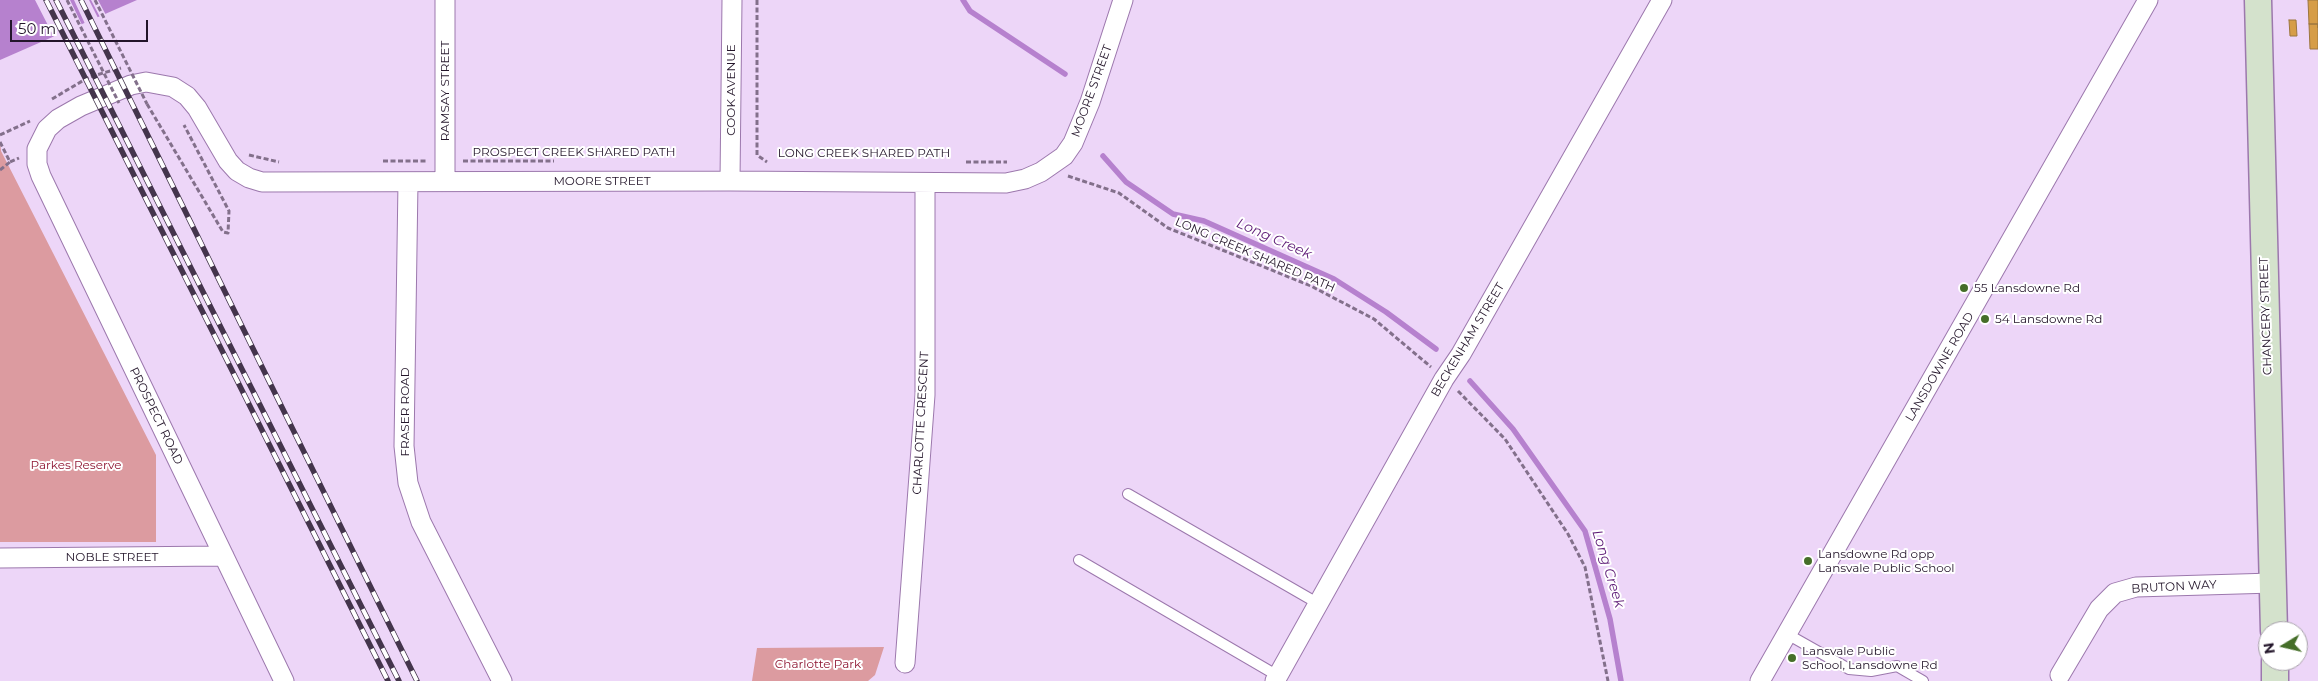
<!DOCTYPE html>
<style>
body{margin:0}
#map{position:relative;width:2318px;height:681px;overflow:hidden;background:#edd6f8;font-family:Montserrat,sans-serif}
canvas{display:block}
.north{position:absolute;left:2258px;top:621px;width:50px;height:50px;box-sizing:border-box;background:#fff;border:1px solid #a7a1aa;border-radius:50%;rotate:261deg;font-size:14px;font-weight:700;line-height:20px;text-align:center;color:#23152a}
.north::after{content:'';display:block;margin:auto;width:18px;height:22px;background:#456e29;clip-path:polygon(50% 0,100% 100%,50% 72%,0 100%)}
.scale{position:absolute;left:10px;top:20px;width:138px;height:22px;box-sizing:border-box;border:2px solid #23152a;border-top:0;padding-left:6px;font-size:15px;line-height:18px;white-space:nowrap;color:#23152a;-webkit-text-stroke:4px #fff;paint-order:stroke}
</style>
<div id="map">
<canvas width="2318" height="681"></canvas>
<div class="north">N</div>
<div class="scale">50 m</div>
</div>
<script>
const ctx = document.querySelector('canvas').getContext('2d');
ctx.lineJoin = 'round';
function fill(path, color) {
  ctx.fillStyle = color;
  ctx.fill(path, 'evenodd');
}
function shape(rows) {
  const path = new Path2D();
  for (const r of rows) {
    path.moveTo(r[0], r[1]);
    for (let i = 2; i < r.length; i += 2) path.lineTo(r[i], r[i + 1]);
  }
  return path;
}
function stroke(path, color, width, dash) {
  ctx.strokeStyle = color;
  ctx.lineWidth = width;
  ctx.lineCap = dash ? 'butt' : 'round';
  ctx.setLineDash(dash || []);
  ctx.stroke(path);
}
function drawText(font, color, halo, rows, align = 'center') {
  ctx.font = font + ' Montserrat,sans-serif';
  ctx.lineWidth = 4;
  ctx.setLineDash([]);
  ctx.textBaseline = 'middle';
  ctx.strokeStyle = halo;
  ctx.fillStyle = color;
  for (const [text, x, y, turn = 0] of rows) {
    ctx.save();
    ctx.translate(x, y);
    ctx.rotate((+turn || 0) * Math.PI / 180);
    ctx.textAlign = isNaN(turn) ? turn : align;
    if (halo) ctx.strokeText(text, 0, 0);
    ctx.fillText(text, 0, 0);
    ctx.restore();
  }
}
fill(shape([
 [0,141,1,151,156,455,156,542,0,542],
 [884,647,875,675,868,681,752,681,757,648]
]), '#dc9ba0');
fill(shape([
 [0,0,137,0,0,60]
]), '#b681ce');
fill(shape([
 [35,0,70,0,83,27,55,39],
 [74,0,89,0,99,20,86,26],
 [91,0,98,0,107,17,101,19]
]), '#edd6f8');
stroke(shape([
 [963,0,970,11,1065,74],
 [1103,156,1126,182,1173,214,1204,221,1334,279,1386,312,1436,349],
 [1470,381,1513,429,1585,531,1610,619,1621,681]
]), '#b681ce', 5.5);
const building = shape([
 [2308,0,2318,0,2318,28,2318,24,2309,24,2308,0],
 [2289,20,2296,20,2297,36,2290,36,2289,20],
 [2309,24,2318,24,2318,49,2310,49,2309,24]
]);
fill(building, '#d69d47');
stroke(building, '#9c763f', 1);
const service = shape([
 [1128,494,1319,604],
 [1079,560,1278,676],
 [1787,634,1849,669,1871,671,1897,666,1923,681]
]);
const minor = shape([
 [445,0,445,181],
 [730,181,732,0],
 [408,182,404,446,408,483,421,522,502,681],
 [0,558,224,556],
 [905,663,925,395,925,183],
 [2060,675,2099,609,2115,593,2136,587,2273,583],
 [284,681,41,176,37,164,37,149,47,129,58,119,81,106,131,85,146,82,173,87,187,96,197,108,228,161,237,171,249,178,262,182,730,181,1006,183,1025,179,1041,172,1064,156,1073,143,1090,102,1123,0],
 [1275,681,1444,379,1461,354,1662,0],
 [1760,681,2148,0]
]);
const secondary = shape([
 [2258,0,2274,631],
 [2275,661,2275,681]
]);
stroke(service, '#9c78ad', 12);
stroke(minor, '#9c78ad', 21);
stroke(secondary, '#9c78ad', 29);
stroke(shape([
 [757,0,757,155,767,162],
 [52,99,89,77,121,68],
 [147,104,223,232,228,233,229,211,184,125],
 [0,135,30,121],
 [0,142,10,162,19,158],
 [249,155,279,162],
 [383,161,427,161],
 [463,161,554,161],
 [966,162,1007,162],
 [0,170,10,162],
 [1068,176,1119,193,1168,228,1311,286,1374,319,1431,367],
 [1458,391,1505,439,1568,534,1585,567,1608,681]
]), '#83708b', 3, [5, 2.5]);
stroke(service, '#fff', 10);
stroke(minor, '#fff', 19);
stroke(secondary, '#d4e2cc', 26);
const rail = shape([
 [46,0,388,681],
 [56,0,399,681],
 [81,0,417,681]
]);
stroke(rail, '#44354c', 5.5);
stroke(rail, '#fff', 4, [11]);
stroke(shape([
 [67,0,119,103],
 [95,0,147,104]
]), '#83708b', 3, [5, 2.5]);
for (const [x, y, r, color] of [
 [1964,288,5,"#456e29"],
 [1985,319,5,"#456e29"],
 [1808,561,5,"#456e29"],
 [1792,658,5,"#456e29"]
]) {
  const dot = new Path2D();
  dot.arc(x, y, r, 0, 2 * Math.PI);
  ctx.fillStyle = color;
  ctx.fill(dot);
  stroke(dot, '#fff', 2);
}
drawText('12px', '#23152a', '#fff', [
 ["COOK AVENUE",731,90,-90],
 ["RAMSAY STREET",445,91,-90],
 ["MOORE STREET",1092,91,-70],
 ["PROSPECT CREEK SHARED PATH",574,152],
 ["LONG CREEK SHARED PATH",864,153],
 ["MOORE STREET",602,181],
 ["LONG CREEK SHARED PATH",1255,255,23],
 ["CHANCERY STREET",2266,316,-92],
 ["BECKENHAM STREET",1468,340,-59],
 ["LANSDOWNE ROAD",1940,367,-60],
 ["FRASER ROAD",405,412,-90],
 ["PROSPECT ROAD",156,416,64],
 ["CHARLOTTE CRESCENT",921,423,-87],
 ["NOBLE STREET",112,557],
 ["BRUTON WAY",2174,587,-3]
]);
drawText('12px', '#23152a', '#fff', [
 ["55 Lansdowne Rd",1974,288],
 ["54 Lansdowne Rd",1995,319],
 ["Lansdowne Rd opp",1818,554],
 ["Lansvale Public School",1818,568],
 ["Lansvale Public",1802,651],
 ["School, Lansdowne Rd",1802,665]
], 'left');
drawText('12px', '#8e1632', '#fff', [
 ["Parkes Reserve",76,465],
 ["Charlotte Park",818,664]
]);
drawText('italic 14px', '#5d1a76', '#fff', [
 ["Long Creek",1274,239,24],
 ["Long Creek",1608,569,73]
]);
</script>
